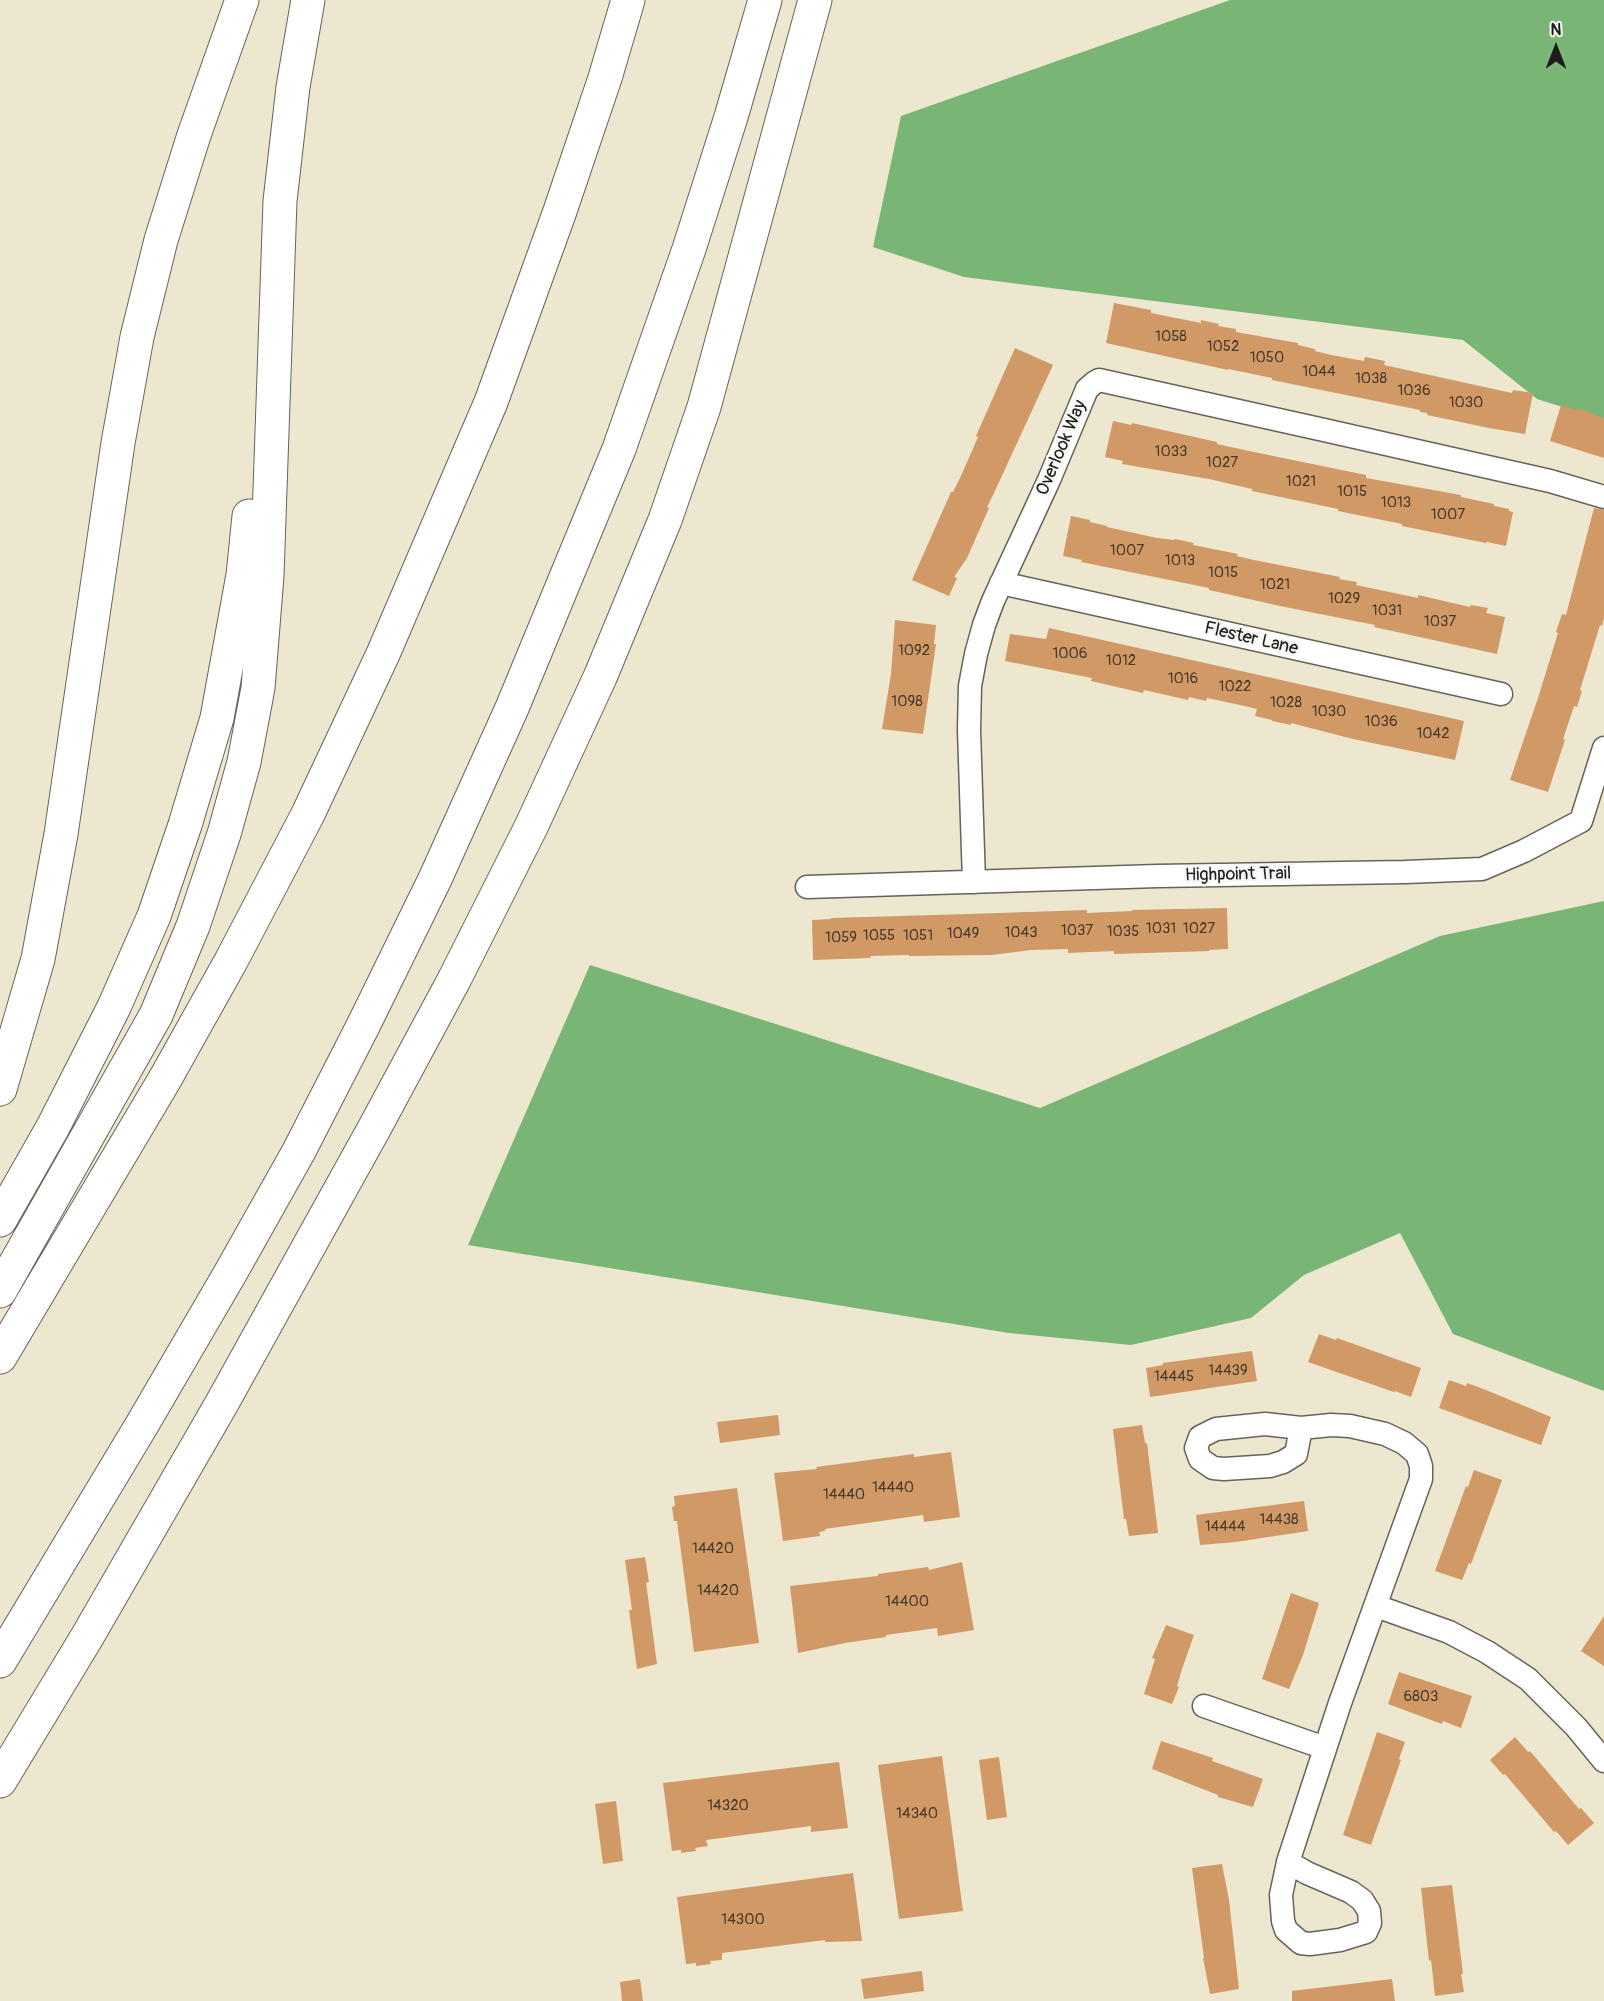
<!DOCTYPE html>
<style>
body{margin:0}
#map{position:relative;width:1604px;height:2001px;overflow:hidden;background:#eee7d0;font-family:Pangolin,sans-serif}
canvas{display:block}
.north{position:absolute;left:1526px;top:18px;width:60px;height:60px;-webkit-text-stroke:4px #f6f6f2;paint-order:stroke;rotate:0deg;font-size:16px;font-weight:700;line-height:24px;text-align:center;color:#1c1c1c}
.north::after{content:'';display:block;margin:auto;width:21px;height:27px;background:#1c1c1c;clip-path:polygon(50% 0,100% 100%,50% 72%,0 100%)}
</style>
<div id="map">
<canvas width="1604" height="2001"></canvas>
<div class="north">N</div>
</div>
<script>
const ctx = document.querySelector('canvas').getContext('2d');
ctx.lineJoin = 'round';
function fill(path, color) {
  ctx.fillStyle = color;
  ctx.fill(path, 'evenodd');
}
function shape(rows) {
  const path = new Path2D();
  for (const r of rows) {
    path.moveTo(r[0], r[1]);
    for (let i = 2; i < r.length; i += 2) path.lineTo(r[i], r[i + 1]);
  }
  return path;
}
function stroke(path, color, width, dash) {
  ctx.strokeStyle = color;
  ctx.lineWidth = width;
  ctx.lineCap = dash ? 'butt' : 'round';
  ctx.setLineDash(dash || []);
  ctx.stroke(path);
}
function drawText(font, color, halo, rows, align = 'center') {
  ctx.font = font + ' Pangolin,sans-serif';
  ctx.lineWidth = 5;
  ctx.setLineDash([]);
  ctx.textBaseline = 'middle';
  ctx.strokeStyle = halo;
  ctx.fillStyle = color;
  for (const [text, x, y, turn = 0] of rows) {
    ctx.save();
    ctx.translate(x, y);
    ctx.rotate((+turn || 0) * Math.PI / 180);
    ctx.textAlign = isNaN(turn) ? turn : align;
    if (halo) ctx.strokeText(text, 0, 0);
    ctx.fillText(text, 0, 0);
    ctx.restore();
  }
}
fill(shape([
 [1230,0,1604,0,1604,420,1537,399,1463,340,964,277,873,247,901,116],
 [1604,901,1604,1391,1453,1334,1400,1233,1304,1275,1251,1318,1131,1345,1009,1333,468,1245,590,965,1040,1108,1440,936]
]), '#79b574');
fill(shape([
 [1114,303,1151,310,1151,313,1201,323,1201,320,1219,324,1218,326,1236,329,1236,332,1298,343,1298,345,1315,349,1315,351,1331,355,1364,361,1365,357,1385,361,1384,365,1512,393,1513,390,1533,393,1525,434,1489,428,1427,415,1427,413,1420,412,1420,410,1272,380,1272,378,1228,369,1228,370,1106,343],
 [1015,348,1053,365,994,493,987,507,989,508,967,558,954,577,957,578,949,596,912,580,951,492,953,492,961,476,978,437,976,436],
 [1561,405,1580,411,1581,409,1604,418,1604,458,1550,441],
 [1113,421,1131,425,1132,423,1217,442,1217,444,1249,451,1366,475,1366,478,1461,495,1461,497,1494,504,1494,506,1509,509,1509,511,1513,512,1506,546,1487,542,1486,543,1402,526,1402,524,1338,511,1338,509,1252,491,1252,489,1209,479,1122,464,1123,461,1105,457],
 [1594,508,1604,510,1604,618,1602,626,1600,625,1580,690,1582,691,1577,707,1574,706,1563,739,1565,740,1548,792,1510,780,1539,695,1558,633,1556,632,1562,614,1566,615],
 [1071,516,1090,520,1090,522,1107,526,1107,527,1157,538,1174,540,1175,539,1194,543,1193,545,1238,554,1237,556,1254,560,1340,577,1339,579,1357,582,1356,585,1418,598,1418,595,1470,607,1471,605,1488,608,1486,613,1505,617,1497,654,1374,627,1375,625,1280,606,1209,590,1209,588,1081,562,1082,560,1063,556],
 [895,620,936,625,934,644,936,644,923,734,882,729,891,674],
 [1049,628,1464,721,1455,760,1353,739,1291,723,1291,725,1272,721,1272,720,1255,716,1257,709,1240,705,1207,698,1206,701,1189,697,1188,700,1144,690,1143,693,1091,681,1092,678,1005,661,1010,634,1046,639],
 [1227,908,1228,949,1209,950,1209,951,1114,954,1114,951,1068,953,1068,949,1031,950,992,955,909,956,909,955,870,956,871,958,813,960,812,920,831,919,831,918,969,914,1087,910,1087,913,1132,911,1132,910],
 [1319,1334,1336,1340,1337,1338,1421,1368,1411,1397,1395,1391,1394,1392,1308,1362],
 [1252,1351,1257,1381,1150,1397,1146,1368,1163,1365,1163,1363],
 [1449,1380,1466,1386,1467,1383,1486,1390,1551,1417,1541,1445,1439,1408],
 [778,1415,780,1435,720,1443,717,1422],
 [1142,1425,1145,1443,1147,1443,1158,1533,1129,1536,1126,1519,1124,1519,1113,1429],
 [951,1452,960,1517,924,1522,923,1515,825,1529,825,1531,819,1532,820,1536,783,1541,774,1473,817,1469,816,1467,914,1454,914,1457],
 [1474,1470,1502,1480,1471,1564,1469,1563,1462,1580,1435,1571,1466,1486,1468,1487],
 [737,1488,759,1643,694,1652,677,1521,674,1521,672,1507,675,1506,674,1496],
 [1304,1501,1308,1531,1236,1542,1200,1545,1196,1515],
 [645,1557,649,1582,646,1583,657,1664,637,1669,629,1610,632,1610,625,1560],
 [962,1562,974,1630,938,1636,937,1628,886,1635,886,1637,845,1643,798,1653,790,1586,878,1576,878,1574,928,1567,929,1570],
 [1291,1593,1319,1603,1303,1655,1289,1689,1262,1679],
 [1604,1616,1604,1666,1581,1651],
 [1166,1625,1194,1635,1182,1669,1177,1686,1179,1687,1172,1704,1144,1694,1155,1659,1152,1658],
 [1399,1672,1472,1696,1461,1728,1443,1721,1442,1724,1388,1704],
 [1377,1732,1405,1742,1399,1759,1401,1760,1371,1845,1343,1835],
 [1515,1737,1528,1752,1530,1751,1579,1809,1581,1808,1594,1823,1568,1845,1556,1831,1554,1832,1505,1774,1503,1775,1490,1760],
 [1161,1741,1213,1758,1212,1761,1263,1779,1253,1807,1218,1797,1218,1795,1152,1769],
 [942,1756,963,1911,899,1919,878,1765],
 [999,1757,1007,1817,987,1820,979,1760],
 [839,1762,848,1828,811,1832,811,1826,706,1840,708,1846,695,1848,696,1851,681,1853,681,1850,672,1851,663,1783],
 [616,1801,623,1861,603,1864,595,1804],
 [1222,1864,1229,1900,1239,1989,1210,1994,1203,1958,1204,1958,1192,1868],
 [853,1873,862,1941,825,1942,825,1940,722,1953,722,1960,710,1961,711,1964,696,1966,696,1963,686,1964,677,1897],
 [1452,1885,1463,1974,1461,1974,1464,1992,1435,1996,1431,1960,1429,1961,1421,1888],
 [922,1971,924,1991,864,1999,861,1979],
 [640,1979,643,2001,622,2001,620,1982],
 [1392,1979,1395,2001,1292,2001,1292,1991]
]), '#d09965');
const minor = shape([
 [1001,583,1501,694],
 [974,882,969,730,970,686,976,654,984,625,993,601,1049,480,1087,389,1094,383,1099,380,1324,430,1550,481,1604,497],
 [807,887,1158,876,1405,872,1482,869,1524,851,1581,821,1604,748],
 [1265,1424,1301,1428,1296,1454,1283,1462,1270,1466,1224,1469,1213,1468,1200,1459,1196,1448,1200,1437,1216,1429,1265,1424],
 [1376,1606,1449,1632,1487,1652,1528,1679,1576,1727,1604,1761],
 [1204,1706,1325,1748],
 [1288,1862,1340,1703,1421,1479,1421,1466,1417,1454,1404,1443,1385,1434,1350,1426,1331,1425,1301,1428],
 [1288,1862,1307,1873,1351,1892,1362,1900,1369,1911,1370,1923,1366,1932,1340,1940,1310,1944,1301,1943,1286,1930,1283,1921,1281,1895,1288,1862]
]);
const highway = shape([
 [0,1089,38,959,61,834,118,443,137,337,161,240,194,135,242,0],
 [0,1220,53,1127,114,1007,154,916,185,825,217,718,243,575,249,516],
 [0,1291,156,1015,193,926,224,834,244,762,258,688,267,576,280,201,293,87,308,0],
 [0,1357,165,1079,231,961,308,814,383,654,491,402,560,211,605,78,628,0],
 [0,1661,143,1423,231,1272,299,1151,364,1024,435,879,512,708,619,449,689,249,731,117,765,0],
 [0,1781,87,1637,222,1403,375,1127,454,980,531,827,601,675,665,520,704,407,815,0]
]);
stroke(minor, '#66635b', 25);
stroke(highway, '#66635b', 35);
stroke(minor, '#fff', 22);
stroke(highway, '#fff', 33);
drawText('15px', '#493b2e', null, [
 ["1058",1171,337],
 ["1052",1223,347],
 ["1050",1267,358],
 ["1044",1319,372],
 ["1038",1371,379],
 ["1036",1414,391],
 ["1030",1466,403],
 ["1033",1171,452],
 ["1027",1222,463],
 ["1021",1301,482],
 ["1015",1352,492],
 ["1013",1396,503],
 ["1007",1448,515],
 ["1007",1127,551],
 ["1013",1180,561],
 ["1015",1223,573],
 ["1021",1275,585],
 ["1029",1344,599],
 ["1031",1387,611],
 ["1037",1440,622],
 ["1092",914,651],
 ["1006",1070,654],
 ["1012",1121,661],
 ["1016",1183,679],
 ["1022",1235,687],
 ["1098",907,702],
 ["1028",1286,703],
 ["1030",1329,712],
 ["1036",1381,722],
 ["1042",1433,734],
 ["1031",1161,929],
 ["1027",1199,929],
 ["1037",1077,931],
 ["1035",1123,932],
 ["1043",1021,933],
 ["1049",963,934],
 ["1055",879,936],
 ["1051",918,936],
 ["1059",841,938],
 ["14439",1228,1371],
 ["14445",1174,1377],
 ["14440",893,1488],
 ["14440",844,1495],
 ["14438",1279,1520],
 ["14444",1225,1527],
 ["14420",713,1549],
 ["14420",718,1591],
 ["14400",907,1602],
 ["6803",1421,1697],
 ["14320",728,1806],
 ["14340",917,1814],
 ["14300",743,1920]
]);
drawText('18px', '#1c1c1c', '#f6f6f2', [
 ["Overlook Way",1062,448,-67],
 ["Flester Lane",1251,639,13],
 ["Highpoint Trail",1238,875,-1]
]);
</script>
